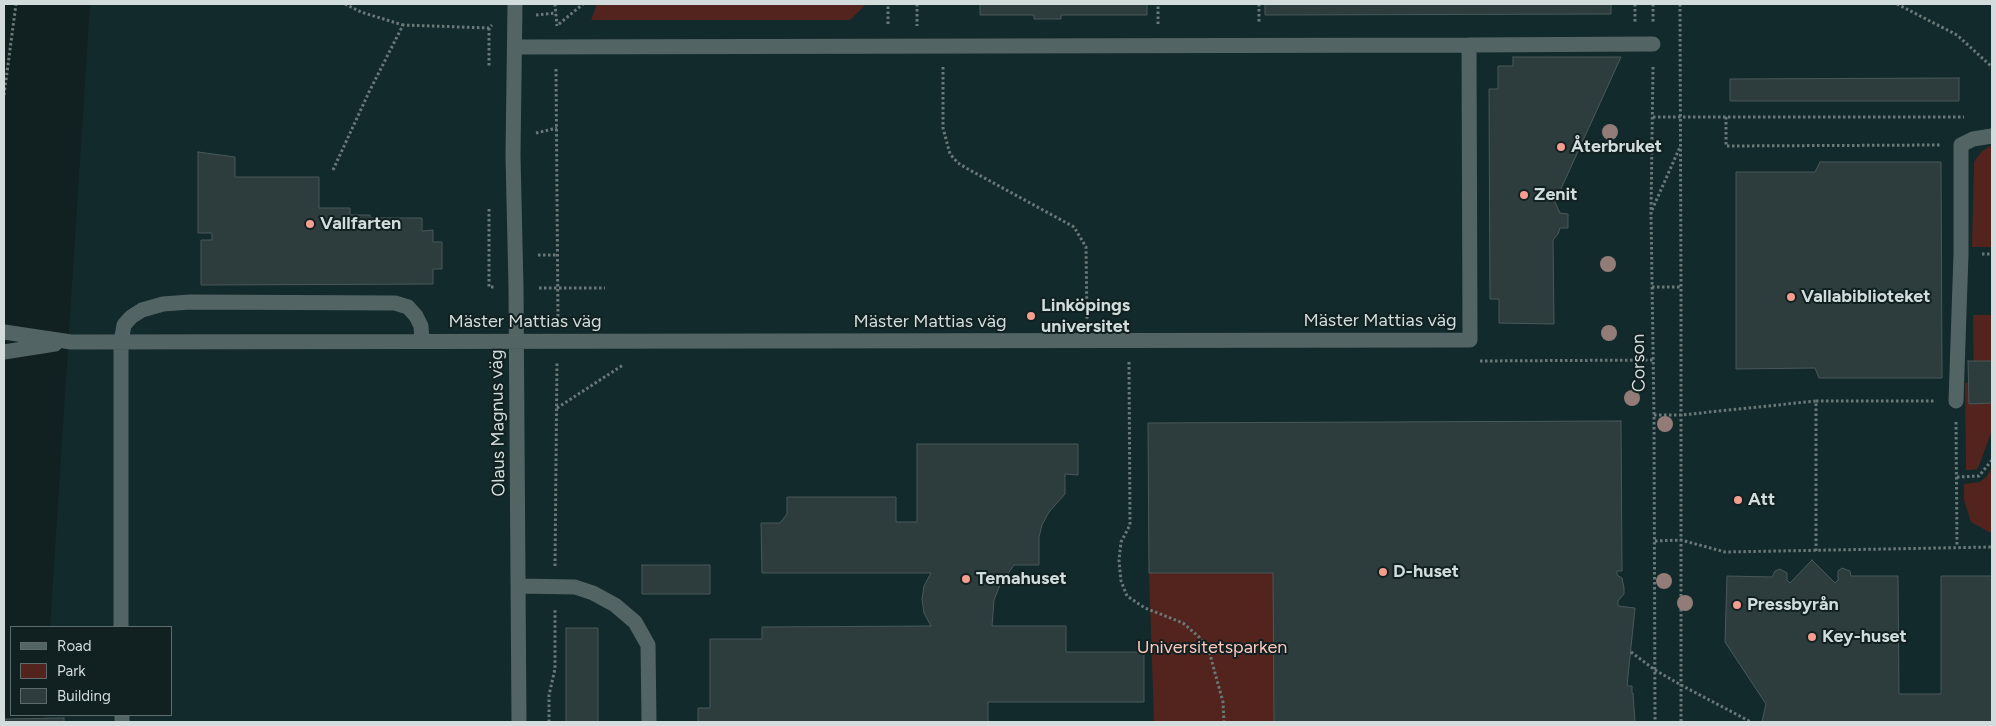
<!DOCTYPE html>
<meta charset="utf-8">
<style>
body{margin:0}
#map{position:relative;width:1996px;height:726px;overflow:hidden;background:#112021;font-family:Figtree,sans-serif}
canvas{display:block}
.frame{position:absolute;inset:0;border:5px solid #d2dcdc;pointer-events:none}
.legend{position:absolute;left:10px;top:626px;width:162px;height:90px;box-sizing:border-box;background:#112021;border:1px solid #5e6b6c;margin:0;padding:6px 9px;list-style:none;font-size:15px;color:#d2dcdc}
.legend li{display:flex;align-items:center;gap:10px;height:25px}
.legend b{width:25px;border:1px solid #5e6b6c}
</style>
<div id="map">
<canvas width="1996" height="726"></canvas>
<div class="frame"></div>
<ul class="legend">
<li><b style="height:6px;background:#536465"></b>Road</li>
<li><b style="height:14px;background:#52241d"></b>Park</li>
<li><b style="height:14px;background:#2d3d3e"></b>Building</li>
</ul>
</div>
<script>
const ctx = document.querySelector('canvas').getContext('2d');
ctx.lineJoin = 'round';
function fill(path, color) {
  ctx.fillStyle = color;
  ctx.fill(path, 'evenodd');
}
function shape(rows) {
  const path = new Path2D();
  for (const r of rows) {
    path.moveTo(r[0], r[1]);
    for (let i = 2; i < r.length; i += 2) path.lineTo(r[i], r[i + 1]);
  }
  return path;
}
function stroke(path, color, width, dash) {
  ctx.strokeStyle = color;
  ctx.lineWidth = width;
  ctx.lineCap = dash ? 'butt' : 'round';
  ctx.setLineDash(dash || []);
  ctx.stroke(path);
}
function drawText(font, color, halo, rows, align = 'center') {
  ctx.font = font + ' Figtree,sans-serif';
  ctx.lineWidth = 4;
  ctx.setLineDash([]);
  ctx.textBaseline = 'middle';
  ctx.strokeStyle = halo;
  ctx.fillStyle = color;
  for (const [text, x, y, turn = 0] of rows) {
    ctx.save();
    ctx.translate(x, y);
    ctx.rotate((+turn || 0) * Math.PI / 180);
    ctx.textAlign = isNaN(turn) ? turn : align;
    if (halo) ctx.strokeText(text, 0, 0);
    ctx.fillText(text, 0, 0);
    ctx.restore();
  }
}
fill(shape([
 [90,4,1992,4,1992,722,44,722,44,715,171,715,171,627,50,627]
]), '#122a2c');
fill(shape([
 [597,4,866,4,850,20,591,20],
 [1992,145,1992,247,1972,247,1974,162,1982,151],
 [1973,315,1992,315,1992,430,1980,463,1977,469,1972,470,1966,470,1965,383,1974,382],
 [1992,467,1992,532,1989,532,1971,522,1964,500,1964,484,1980,482,1987,476],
 [1149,573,1273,573,1274,722,1154,722]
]), '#52241d');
const building = shape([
 [980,4,1147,4,1147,15,1061,15,1061,19,1034,19,1034,15,980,15,980,4],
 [1265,4,1611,4,1611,14,1265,15,1265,4],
 [1513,57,1621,57,1555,202,1560,213,1568,214,1568,228,1560,228,1558,234,1553,240,1554,324,1499,323,1499,299,1490,299,1489,89,1498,89,1498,66,1513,66,1513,57],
 [1959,78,1959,101,1730,101,1730,79,1959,78],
 [198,152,235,157,235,177,319,177,319,208,350,208,350,215,370,215,370,218,422,218,422,231,433,230,433,242,442,242,442,269,433,269,433,284,201,285,201,240,212,240,212,233,198,233,198,152],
 [1820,162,1941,162,1942,378,1819,378,1815,368,1736,369,1736,172,1815,172,1820,162],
 [1968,361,1992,361,1992,403,1969,404,1968,361],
 [1621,421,1622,571,1617,571,1617,575,1622,578,1624,588,1624,594,1618,601,1618,606,1635,608,1627,686,1632,686,1632,693,1633,693,1635,722,1274,722,1273,573,1149,573,1148,423,1621,421],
 [917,444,1078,444,1078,475,1065,474,1065,494,1049,512,1042,525,1039,537,1039,565,1014,565,1000,585,994,600,992,626,1066,626,1066,652,1144,652,1144,702,988,702,988,722,698,722,698,708,710,708,710,639,762,639,762,627,931,626,924,613,922,599,924,586,931,573,762,573,761,523,780,523,787,514,787,497,896,497,896,522,917,522,917,444],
 [1812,560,1835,583,1838,580,1838,571,1842,568,1850,571,1851,576,1898,576,1899,694,1941,694,1941,576,1992,576,1992,722,1762,722,1766,704,1725,642,1727,576,1772,577,1775,571,1780,569,1787,573,1787,580,1790,583,1812,560],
 [642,565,710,565,710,594,642,594,642,565],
 [566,628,598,628,598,722,566,722,566,628],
 [64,718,64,722,4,722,4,719,64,718]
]);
fill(building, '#2d3d3e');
stroke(building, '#49595b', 1);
stroke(shape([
 [345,4,361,12,403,25],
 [555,4,557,26],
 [917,4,917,26],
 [1259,4,1259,23],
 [1635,4,1635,23],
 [1653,4,1653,23],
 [1680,4,1681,287,1681,722],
 [1897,4,1957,35,1992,67],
 [536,15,556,13],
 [559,24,583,4],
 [888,24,888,4],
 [1158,24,1158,4],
 [489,28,489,68],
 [943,67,943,128,950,154,958,163,968,169,1074,227,1086,247,1087,320],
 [1653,67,1651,213,1654,415,1655,722],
 [556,69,558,321],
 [4,95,16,4],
 [1653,117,1964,117],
 [1726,117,1726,146,1940,145],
 [536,133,557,128],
 [333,170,369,92,403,25,489,28,492,25],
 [489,209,489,287,495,287],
 [1652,210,1680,147],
 [1982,254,1992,254],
 [538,255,558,255],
 [1652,287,1681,287],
 [539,288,605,288],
 [1480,361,1653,360],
 [1129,362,1130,525,1121,542,1119,560,1121,581,1127,596,1145,608,1183,623,1199,637,1209,651,1223,702,1224,722],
 [557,408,623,365],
 [1654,415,1681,415,1816,401],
 [1956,422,1957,547],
 [1957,477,1979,476,1992,460],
 [1655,541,1681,540,1725,552,1992,547],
 [1816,551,1816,401,1934,401],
 [555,566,557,362],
 [1631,652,1655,670,1681,685,1751,722],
 [549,722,549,695,555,669,555,609]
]), '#6b7878', 3, [2.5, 2.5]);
stroke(shape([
 [515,4,513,155,516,288,519,722],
 [1469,45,1653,44],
 [4,332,71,342,1470,340,1469,45,515,47],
 [4,352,55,344],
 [1956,401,1961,254,1961,145,1973,139,1992,136],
 [519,586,575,587,593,593,615,605,635,622,648,645,649,722],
 [121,627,121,342,124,325,131,317,142,310,163,304,190,302,395,303,408,307,416,316,421,326,422,341],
 [122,715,122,722]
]), '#536465', 15);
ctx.fillStyle = '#937c77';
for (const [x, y] of [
 [1610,132],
 [1608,264],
 [1609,333],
 [1632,398],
 [1665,424],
 [1664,581],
 [1685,603]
]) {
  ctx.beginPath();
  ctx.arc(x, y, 8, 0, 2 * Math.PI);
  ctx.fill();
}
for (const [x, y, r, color] of [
 [1561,147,5,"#f59d8e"],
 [1524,195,5,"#f59d8e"],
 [310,224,5,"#f59d8e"],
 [1791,297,5,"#f59d8e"],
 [1031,316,5,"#f59d8e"],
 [1738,500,5,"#f59d8e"],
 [1383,572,5,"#f59d8e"],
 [966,579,5,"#f59d8e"],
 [1737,605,5,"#f59d8e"],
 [1812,637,5,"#f59d8e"]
]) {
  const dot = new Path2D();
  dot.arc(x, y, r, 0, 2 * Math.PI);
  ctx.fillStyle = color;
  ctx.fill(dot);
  stroke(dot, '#112021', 2);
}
drawText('bold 18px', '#d2dcdc', '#112021', [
 ["Återbruket",1571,147],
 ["Zenit",1534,195],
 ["Vallfarten",320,224],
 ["Vallabiblioteket",1801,297],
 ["Linköpings",1041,306],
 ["universitet",1041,327],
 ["Att",1748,500],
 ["D-huset",1393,572],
 ["Temahuset",976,579],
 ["Pressbyrån",1747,605],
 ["Key-huset",1822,637]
], 'left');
drawText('18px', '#d2dcdc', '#112021', [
 ["Mäster Mattias väg",1380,321],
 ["Mäster Mattias väg",525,322],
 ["Mäster Mattias väg",930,322],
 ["Corson",1639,363,-91],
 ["Olaus Magnus väg",498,423,-91]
]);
drawText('18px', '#fec8be', '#112021', [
 ["Universitetsparken",1212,648]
]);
</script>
